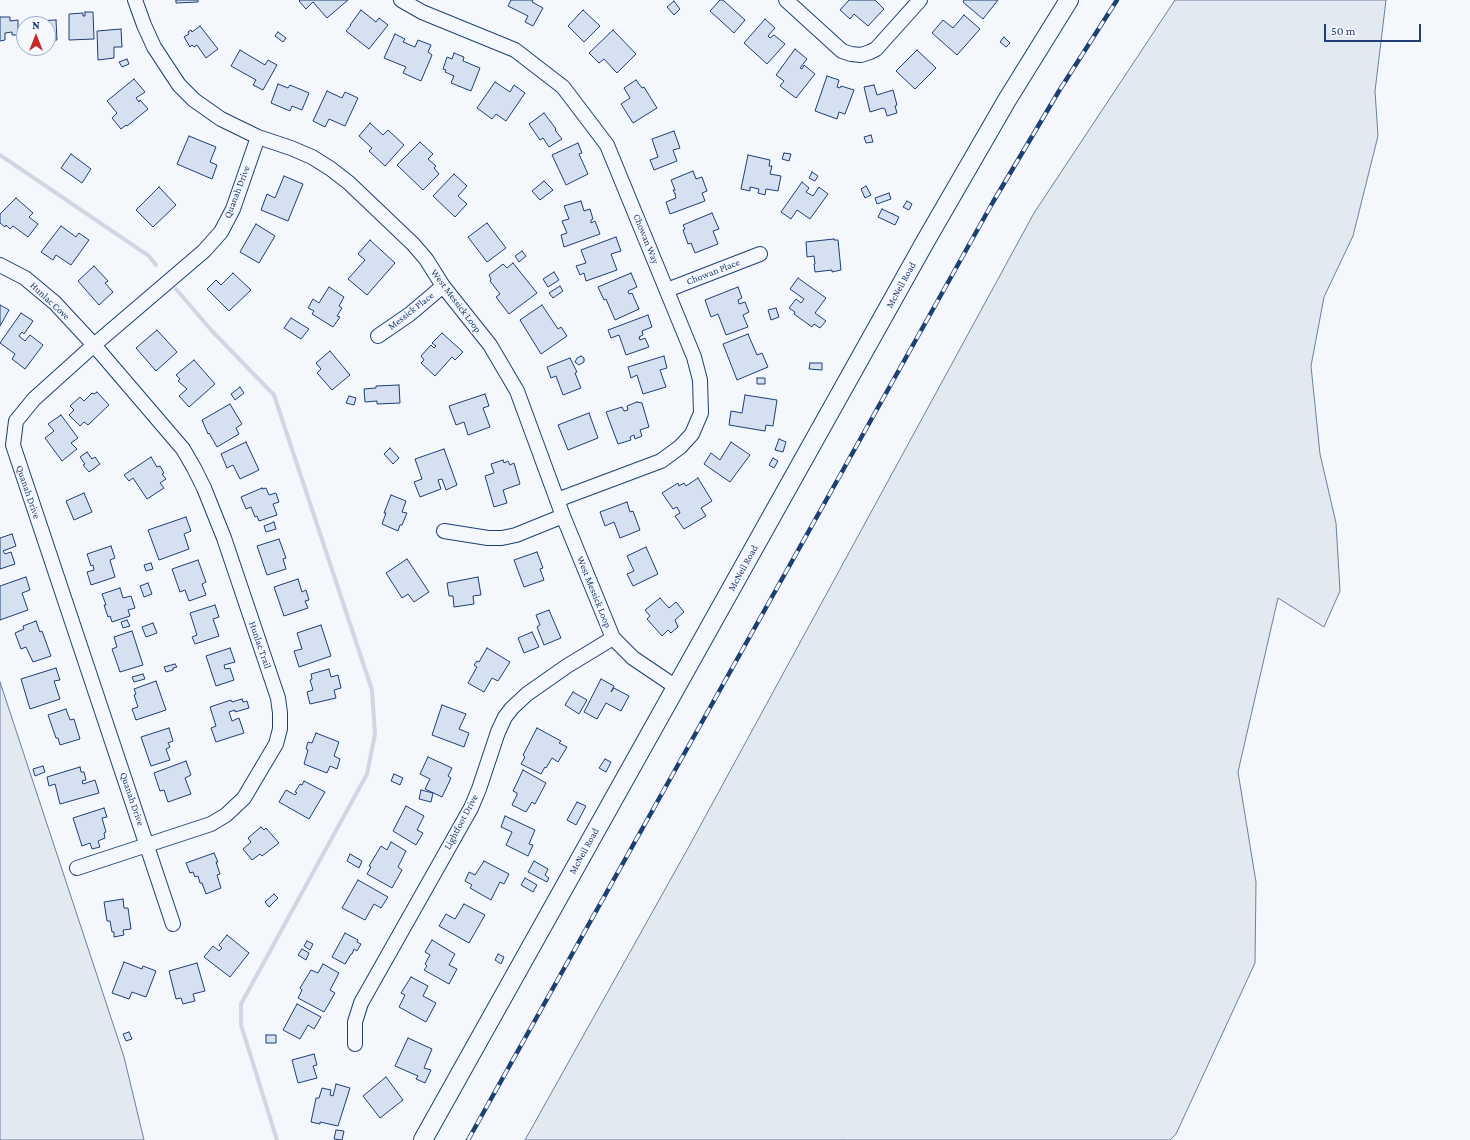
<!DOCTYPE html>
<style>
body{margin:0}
#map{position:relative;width:1470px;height:1140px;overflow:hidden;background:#f4f7fb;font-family:"Crimson Pro",serif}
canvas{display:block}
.north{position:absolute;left:16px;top:16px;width:40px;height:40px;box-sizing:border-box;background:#f4f7fb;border:1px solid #9eadc5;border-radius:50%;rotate:0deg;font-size:11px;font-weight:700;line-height:16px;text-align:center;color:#1d3f73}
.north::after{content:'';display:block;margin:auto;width:14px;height:18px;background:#c62828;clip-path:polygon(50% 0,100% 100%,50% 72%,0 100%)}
.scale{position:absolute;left:1324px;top:24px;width:97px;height:18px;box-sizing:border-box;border:2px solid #1d3f73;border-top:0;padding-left:5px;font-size:12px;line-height:14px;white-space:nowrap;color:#1d3f73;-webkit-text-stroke:3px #f4f7fb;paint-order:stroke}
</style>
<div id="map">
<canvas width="1470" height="1140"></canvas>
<div class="north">N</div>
<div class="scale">50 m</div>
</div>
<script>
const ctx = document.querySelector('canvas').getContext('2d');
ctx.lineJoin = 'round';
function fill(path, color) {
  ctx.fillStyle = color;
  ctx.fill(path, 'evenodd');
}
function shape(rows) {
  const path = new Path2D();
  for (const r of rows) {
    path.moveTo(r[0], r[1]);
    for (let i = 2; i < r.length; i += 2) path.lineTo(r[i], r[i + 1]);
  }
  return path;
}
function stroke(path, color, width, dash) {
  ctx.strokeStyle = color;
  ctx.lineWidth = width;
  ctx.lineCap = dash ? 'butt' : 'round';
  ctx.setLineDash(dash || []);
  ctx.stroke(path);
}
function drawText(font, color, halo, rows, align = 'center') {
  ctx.font = font + ' "Crimson Pro",serif';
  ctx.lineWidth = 3;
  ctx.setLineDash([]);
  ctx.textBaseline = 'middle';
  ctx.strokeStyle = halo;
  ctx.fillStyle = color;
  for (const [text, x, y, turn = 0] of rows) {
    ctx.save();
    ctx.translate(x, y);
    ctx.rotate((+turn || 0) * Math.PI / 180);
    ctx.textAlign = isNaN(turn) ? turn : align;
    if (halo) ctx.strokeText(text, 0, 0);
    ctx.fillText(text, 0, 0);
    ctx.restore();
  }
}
const green = shape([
 [1175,0,1386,0,1375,91,1378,136,1353,236,1324,297,1311,366,1320,454,1336,523,1340,591,1324,627,1278,598,1238,772,1256,882,1255,963,1176,1134,1170,1140,525,1140,687,850,1034,213,1175,0],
 [0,682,124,1057,144,1140,0,1140,0,682]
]);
fill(green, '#e3e9f0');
stroke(green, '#687fa3', 1);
stroke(shape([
 [0,155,149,256,156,265],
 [176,289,212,331,274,395,372,690,375,734,367,774,241,1004,241,1025,277,1140]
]), '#cfd7e4', 4);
const building = shape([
 [176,0,198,0,198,2,176,3,176,0],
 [300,0,348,0,327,18,313,2,306,9,299,1,300,0],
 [511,0,533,0,532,2,543,8,533,26,525,22,528,16,508,6,511,0],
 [720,0,723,0,745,20,734,33,710,11,720,0],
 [849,0,875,0,884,9,868,26,854,14,850,19,840,10,849,0],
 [964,0,998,0,983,19,963,2,964,0],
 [674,1,680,9,674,15,667,7,674,1],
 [361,10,376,22,379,18,388,25,369,49,346,31,351,25,350,25,361,10],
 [583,10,600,26,584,42,568,26,583,10],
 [85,12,93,12,94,39,69,40,69,14,83,13,83,16,85,16,85,12],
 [964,15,980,29,957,55,932,33,943,20,953,28,964,15],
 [0,17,10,17,10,21,18,20,18,35,12,35,12,32,5,33,5,40,0,41,0,17],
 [765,19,775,28,768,36,770,38,774,35,785,44,767,64,744,43,765,19],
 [56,20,57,40,48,40,48,24,26,24,25,23,36,23,36,21,56,20],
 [200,26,218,49,206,58,197,45,194,47,192,45,190,47,184,37,189,34,188,32,191,30,192,32,200,26],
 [121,29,122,47,114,47,114,58,98,60,97,31,121,29],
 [613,30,636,54,617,73,604,59,599,63,589,53,613,30],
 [278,32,286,38,283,42,275,36,278,32],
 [395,34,405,39,403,42,415,47,418,40,431,45,428,52,432,55,421,81,403,73,406,67,384,58,395,34],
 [1004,37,1010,43,1006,47,1000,42,1004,37],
 [795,49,807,59,800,68,802,69,804,65,815,74,796,98,780,86,784,81,776,75,795,49],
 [240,50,265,65,268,60,277,65,263,90,253,85,256,80,231,66,240,50],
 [917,50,936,68,915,89,896,71,917,50],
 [454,53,464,57,463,61,480,68,471,91,451,83,454,76,445,72,446,70,443,69,447,57,452,59,454,53],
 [127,59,129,64,122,67,119,62,127,59],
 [827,76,839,80,837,87,840,88,841,86,854,90,845,114,839,112,837,119,815,111,827,76],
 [134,79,145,92,136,98,139,102,140,100,148,109,127,126,126,125,121,129,112,118,117,113,107,101,134,79],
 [636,80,642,88,644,87,657,108,633,123,621,104,630,98,624,88,636,80],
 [495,82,510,92,514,85,525,93,506,121,496,114,492,119,477,108,495,82],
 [278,84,288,88,290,85,309,93,302,110,292,106,290,111,271,103,278,84],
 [874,85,877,95,893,90,897,105,895,106,897,113,887,116,885,109,883,108,870,112,864,87,874,85],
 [327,91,342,98,345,92,358,98,345,126,329,119,325,127,313,121,327,91],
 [544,113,556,129,555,130,562,139,549,147,543,138,540,140,529,124,544,113],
 [370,123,383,135,388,130,404,145,385,166,369,151,372,148,359,136,370,123],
 [674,131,680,148,673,150,677,161,654,170,650,160,658,157,652,139,674,131],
 [871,135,873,142,866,143,864,137,871,135],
 [189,136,216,147,210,162,217,165,212,179,177,164,189,136],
 [420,142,433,154,428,159,436,166,434,168,439,174,423,190,397,165,420,142],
 [578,143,582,153,579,154,588,174,566,185,552,155,578,143],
 [784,153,791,154,789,161,782,159,784,153],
 [71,154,91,169,82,183,61,168,71,154],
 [748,155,770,160,769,166,772,166,770,174,781,176,778,191,766,189,765,195,758,193,759,189,750,187,750,191,741,189,748,155],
 [693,171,696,179,702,177,707,191,702,193,705,201,670,214,666,202,676,198,675,195,676,194,675,194,673,190,675,190,671,180,693,171],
 [812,172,818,176,815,181,809,178,812,172],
 [454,174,467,186,458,196,467,204,455,217,433,196,454,174],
 [284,176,303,184,288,221,261,210,267,194,275,198,284,176],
 [544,181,553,190,540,200,532,191,544,181],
 [802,182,809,188,806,192,813,196,819,187,828,194,810,219,797,210,791,219,781,212,802,182],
 [866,186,871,195,865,198,861,189,866,186],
 [159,187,176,205,153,227,136,210,159,187],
 [889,193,891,199,877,204,875,198,889,193],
 [16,198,33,213,29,217,38,224,28,237,13,226,10,229,6,225,5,227,0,223,0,214,16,198],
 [581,201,584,211,590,209,593,219,591,220,591,223,595,221,600,234,564,247,561,235,567,233,562,221,569,219,564,206,581,201],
 [907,201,912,204,909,210,903,207,907,201],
 [882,209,899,217,895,225,878,217,882,209],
 [712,213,719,229,713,231,718,244,695,253,691,243,688,244,683,230,685,229,683,225,712,213],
 [487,223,506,248,487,262,468,237,487,223],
 [256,224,275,236,259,263,240,252,256,224],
 [61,226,76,237,79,233,89,240,71,265,56,255,53,260,41,252,61,226],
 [616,237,621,251,611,254,617,270,586,281,584,273,580,275,576,266,586,263,581,250,616,237],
 [834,239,834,240,838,240,841,270,832,272,832,270,815,272,814,264,815,264,814,256,807,257,806,242,834,239],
 [370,240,395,263,367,295,348,279,365,260,358,254,370,240],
 [522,251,526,256,519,262,515,256,522,251],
 [513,263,537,293,509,314,496,297,500,294,490,281,491,279,489,275,503,264,507,268,513,263],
 [94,266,108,281,105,283,113,292,99,305,78,281,94,266],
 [554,272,559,280,548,287,543,279,554,272],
 [233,273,251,290,229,311,207,289,216,280,221,285,233,273],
 [631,273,637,287,628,291,629,294,632,293,639,309,615,320,606,299,604,300,598,287,631,273],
 [798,278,826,298,815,313,826,321,820,328,814,324,812,327,794,314,795,312,789,308,796,299,801,303,804,299,790,289,798,278],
 [560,286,563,291,553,298,549,293,560,286],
 [329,287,344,297,339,306,342,308,337,316,340,317,333,327,312,314,314,311,308,308,313,299,319,303,329,287],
 [738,287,742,298,738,300,739,304,745,302,749,312,743,315,748,327,726,335,718,314,711,317,705,300,738,287],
 [0,305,9,310,0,326,0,305],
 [542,305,558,329,561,327,567,336,541,354,520,320,542,305],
 [776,308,779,317,771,320,768,310,776,308],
 [21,313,33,321,24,334,22,332,19,336,25,341,30,335,43,345,25,369,12,359,15,354,0,343,21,313],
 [648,315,652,327,642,331,643,335,639,337,640,340,645,338,649,347,626,355,619,335,611,338,608,330,648,315],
 [291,318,309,329,301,339,284,328,291,318],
 [157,330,177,352,156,371,136,348,157,330],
 [442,333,463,352,455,360,452,357,435,376,421,363,424,360,421,356,431,345,434,348,436,346,432,343,442,333],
 [748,334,757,355,762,353,768,367,737,380,723,344,748,334],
 [330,351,350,375,332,390,317,373,321,369,316,363,330,351],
 [581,356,584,358,584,362,579,365,575,362,577,358,581,356],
 [664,356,667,368,660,370,666,387,643,394,637,375,631,378,628,367,664,356],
 [570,358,577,372,575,373,581,388,563,395,556,376,551,378,547,367,570,358],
 [194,360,215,384,189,407,179,396,187,389,178,381,180,379,176,375,194,360],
 [810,363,822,363,822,370,809,369,810,363],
 [757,378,765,378,765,384,757,384,757,378],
 [399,385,400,403,377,404,377,401,365,402,364,389,376,388,376,386,399,385],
 [240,387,244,393,235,400,231,394,240,387],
 [97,392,109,405,88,425,84,422,80,426,69,415,74,410,70,406,80,397,84,401,92,393,94,394,97,392],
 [485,394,489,406,483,408,490,427,468,435,464,422,456,425,449,406,485,394],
 [745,395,777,400,773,426,766,425,765,431,729,425,731,411,742,413,745,395],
 [349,396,356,398,354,405,346,403,349,396],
 [637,402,642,403,649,427,640,430,642,436,635,439,634,435,630,437,631,440,618,444,606,412,622,407,624,411,628,410,627,406,637,402],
 [230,404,242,424,236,428,239,434,217,447,209,433,208,434,202,420,230,404],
 [589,413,598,438,568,450,558,425,589,413],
 [61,415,78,438,71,443,77,449,62,461,45,438,54,431,48,424,61,415],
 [779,439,786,442,783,452,775,450,779,439],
 [246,442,259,470,240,479,233,465,227,468,221,454,246,442],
 [731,442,750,455,730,482,704,464,711,453,720,460,731,442],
 [390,448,399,458,393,464,384,454,390,448],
 [444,449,457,485,446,490,442,479,438,480,441,489,420,497,414,482,422,479,415,459,444,449],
 [87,452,92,459,95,457,100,464,89,472,83,465,85,464,80,457,87,452],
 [151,457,157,467,160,466,164,473,162,474,166,479,160,483,164,488,147,499,133,478,129,481,124,475,151,457],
 [773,458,778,461,774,468,769,465,773,458],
 [503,460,504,463,508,461,510,465,514,463,520,484,503,490,507,503,494,507,485,476,494,473,491,464,503,460],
 [698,478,712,501,701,508,706,516,684,529,675,516,680,513,677,507,673,509,662,493,678,483,679,486,684,483,686,486,698,478],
 [262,488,262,489,266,488,269,495,276,493,279,502,273,504,277,515,259,521,257,516,255,517,251,507,246,509,241,497,262,488],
 [84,493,92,512,74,520,66,501,84,493],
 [391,495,406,501,402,512,407,513,402,525,400,525,398,531,382,524,386,513,384,513,391,495],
 [627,502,630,512,633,511,640,530,620,538,614,522,605,526,600,512,627,502],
 [186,517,191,531,184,534,189,549,159,560,148,530,186,517],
 [274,522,276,529,266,532,264,526,274,522],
 [12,534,16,546,3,551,5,554,11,552,15,564,0,569,0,538,12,534],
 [279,539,286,558,283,559,286,569,267,575,257,546,279,539],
 [111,546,115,558,110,560,115,577,91,585,87,572,94,570,93,565,91,566,87,554,111,546],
 [646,547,658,574,633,586,627,574,634,571,627,556,646,547],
 [537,552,543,568,540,569,544,580,524,587,514,560,537,552],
 [407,559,429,592,414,602,408,594,402,598,386,573,407,559],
 [198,560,206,582,202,584,206,595,189,601,185,590,180,592,172,569,198,560],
 [151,563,153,569,146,571,144,565,151,563],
 [26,577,30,590,22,593,28,610,0,620,0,586,26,577],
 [478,577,481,595,473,596,474,604,454,607,453,596,449,596,447,583,478,577],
 [298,579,302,592,306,590,309,600,305,601,308,608,284,616,274,587,298,579],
 [148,583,152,594,144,597,140,586,148,583],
 [120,588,123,598,131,596,135,608,128,610,130,616,112,622,110,616,108,617,104,605,106,605,102,594,120,588],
 [660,598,669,608,676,602,684,612,675,620,678,627,671,633,668,630,662,636,647,619,650,616,645,610,660,598],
 [215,605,219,617,213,619,219,636,195,644,192,637,197,635,190,613,215,605],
 [549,610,561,638,544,645,537,627,540,625,536,615,549,610],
 [127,620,130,626,123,628,121,622,127,620],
 [36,621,40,632,42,631,51,656,33,662,26,647,21,649,15,633,24,629,23,626,36,621],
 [153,623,157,633,146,637,142,627,153,623],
 [321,625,331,656,299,667,294,651,302,649,297,633,321,625],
 [132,631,143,665,120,672,112,649,117,647,114,637,132,631],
 [532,632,539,647,524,653,518,638,532,632],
 [230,648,235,662,224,665,225,669,230,668,234,680,216,686,206,656,230,648],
 [487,648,510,662,498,681,492,678,484,692,468,683,477,667,474,665,477,661,479,662,487,648],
 [175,664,177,667,173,668,173,670,166,672,164,667,175,664],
 [56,668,60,680,54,681,60,699,30,709,21,679,56,668],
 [329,669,331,677,338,675,341,688,334,690,336,698,310,704,307,692,313,690,310,680,312,679,311,674,329,669],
 [143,674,145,679,134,682,132,677,143,674],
 [601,679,614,686,611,692,614,688,629,696,621,711,606,703,597,719,584,712,601,679],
 [156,681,166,710,136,720,132,709,138,707,134,695,136,694,134,689,156,681],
 [573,692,587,700,579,714,565,705,573,692],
 [242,699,243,702,247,701,249,708,235,712,235,710,229,712,232,721,239,718,244,733,216,742,211,728,216,726,210,707,231,700,232,702,242,699],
 [442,705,466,714,459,729,469,733,464,747,432,735,442,705],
 [66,709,70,720,74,719,80,739,60,745,58,738,56,738,48,715,66,709],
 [169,728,173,741,168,743,170,747,166,749,170,760,151,766,141,737,169,728],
 [537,728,561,741,559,743,567,747,558,762,552,758,546,768,545,767,541,774,521,764,525,757,523,755,537,728],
 [316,733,339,742,334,756,340,759,337,769,330,766,327,773,304,764,308,750,306,749,308,742,312,743,316,733],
 [428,757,452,768,448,776,451,778,442,797,425,789,430,779,420,774,428,757],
 [605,759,611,762,606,772,599,768,605,759],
 [186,761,191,775,185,778,191,794,168,802,164,790,160,791,154,773,186,761],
 [43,766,45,772,35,776,33,769,43,766],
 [80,767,81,772,84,772,86,780,82,781,83,784,95,780,99,793,60,804,55,784,49,786,47,777,80,767],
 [523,770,546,783,535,804,532,802,526,812,512,805,517,795,517,793,513,791,523,770],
 [394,774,403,778,400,785,391,781,394,774],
 [304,781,325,792,309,819,279,802,286,790,295,795,297,793,295,792,300,784,302,785,304,781],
 [421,790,433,793,431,802,419,799,421,790],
 [577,802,586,806,576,825,567,820,577,802],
 [406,806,424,816,417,830,423,833,416,845,393,831,406,806],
 [104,808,107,817,102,818,106,832,104,833,105,838,98,841,100,847,92,849,90,843,82,846,73,818,104,808],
 [505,816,535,830,529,844,533,845,528,856,506,845,512,832,501,827,505,816],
 [261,827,264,830,266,828,279,843,262,856,260,854,252,860,243,849,251,842,248,838,261,827],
 [391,842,406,851,398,867,402,870,392,888,367,874,371,867,369,866,381,846,387,850,391,842],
 [214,853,218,862,216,862,220,874,217,875,221,888,206,894,202,883,200,883,198,876,195,877,193,872,190,873,186,863,214,853],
 [350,854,362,861,359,868,347,861,350,854],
 [484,861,509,874,504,884,500,882,491,900,470,888,472,885,465,881,469,872,475,875,484,861],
 [534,861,548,869,545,875,549,878,547,882,528,872,534,861],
 [525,878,537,885,533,892,521,885,525,878],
 [358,880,388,897,381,908,374,904,365,920,342,908,358,880],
 [274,894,278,898,269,907,265,902,274,894],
 [123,899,124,908,128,908,131,929,123,930,124,935,114,937,114,932,112,932,110,921,107,921,104,902,123,899],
 [464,904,485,915,469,943,439,926,446,914,455,919,464,904],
 [345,933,358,940,357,942,361,944,357,951,354,949,352,954,351,954,345,964,332,957,345,933],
 [227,935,249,953,230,977,204,957,213,946,219,951,222,948,219,945,227,935],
 [432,940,455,954,449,965,457,969,449,984,424,970,427,966,425,964,430,955,425,952,432,940],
 [307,941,313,944,310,950,304,946,307,941],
 [302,949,309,953,306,960,298,955,302,949],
 [498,954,504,957,501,964,495,960,498,954],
 [124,962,142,969,143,966,156,971,146,997,132,992,129,999,112,993,124,962],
 [197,963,205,991,193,994,195,1001,183,1004,181,998,176,999,169,971,197,963],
 [323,964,339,973,330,990,335,993,324,1012,298,998,302,990,300,988,311,970,318,973,323,964],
 [411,977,428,986,423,996,436,1003,426,1022,399,1007,405,995,401,993,411,977],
 [297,1004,321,1017,314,1029,308,1025,300,1039,283,1030,297,1004],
 [129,1032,132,1039,126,1041,123,1034,129,1032],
 [266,1035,276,1035,276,1043,266,1043,266,1035],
 [408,1038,432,1049,424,1068,431,1070,425,1083,416,1079,418,1076,395,1066,408,1038],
 [314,1054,317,1065,313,1066,317,1078,298,1083,292,1060,314,1054],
 [386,1077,403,1100,380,1118,363,1096,386,1077],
 [336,1084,350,1088,338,1126,320,1122,320,1124,311,1122,316,1098,319,1098,322,1088,331,1090,330,1095,333,1096,336,1084],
 [336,1130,344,1131,342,1140,334,1139,336,1130]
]);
fill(building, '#d5e0f0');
stroke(building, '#1d3f73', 1);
const minor = shape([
 [135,0,144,25,154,47,179,85,194,100,221,119,258,137,291,148,312,157,331,169,349,183,413,244,426,259,443,286,490,345,517,391,563,516,613,638,633,658,676,687],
 [401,0,422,12,515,50,563,87,607,145,694,357,700,380,701,413,692,434,680,447,661,461,557,500],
 [786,0,842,51,851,54,861,55,870,52,876,49,920,0],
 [0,265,25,278,55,303,94,345,183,449,194,468,204,488,224,538,278,698,280,713,280,729,276,744,244,798,226,815,211,824,77,868],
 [667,290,760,254],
 [378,336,410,314,443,286],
 [444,531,488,538,502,538,516,535,563,516],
 [173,924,13,445,16,421,34,399,94,345,204,251,221,232,233,209,258,137],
 [355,1044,355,1022,361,1003,471,808,479,789,498,732,505,717,512,708,527,694,567,666,613,638]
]);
const major = shape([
 [423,1140,925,242,1007,100,1069,0]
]);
stroke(minor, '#1d3f73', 16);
stroke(major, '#1d3f73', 20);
stroke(minor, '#f4f7fb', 14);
stroke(major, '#f4f7fb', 18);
const rail = shape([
 [468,1140,993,202,1059,91,1117,0]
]);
stroke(rail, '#1d3f73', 4.5);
stroke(rail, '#f4f7fb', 3, [9]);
drawText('10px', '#1d3f73', '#f4f7fb', [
 ["Quanah Drive",237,192,-69],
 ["Chowan Way",646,239,68],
 ["Chowan Place",713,272,-21],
 ["McNeil Road",901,285,-61],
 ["Hunlac Cove",50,301,43],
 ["West Messick Loop",456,301,53],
 ["Messick Place",411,311,-38],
 ["Quanah Drive",28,492,71],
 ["McNeil Road",743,568,-61],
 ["West Messick Loop",594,592,68],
 ["Hunlac Trail",260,645,71],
 ["Quanah Drive",132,799,71],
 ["Lightfoot Drive",461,822,-62],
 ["McNeil Road",584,851,-61]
]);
</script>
